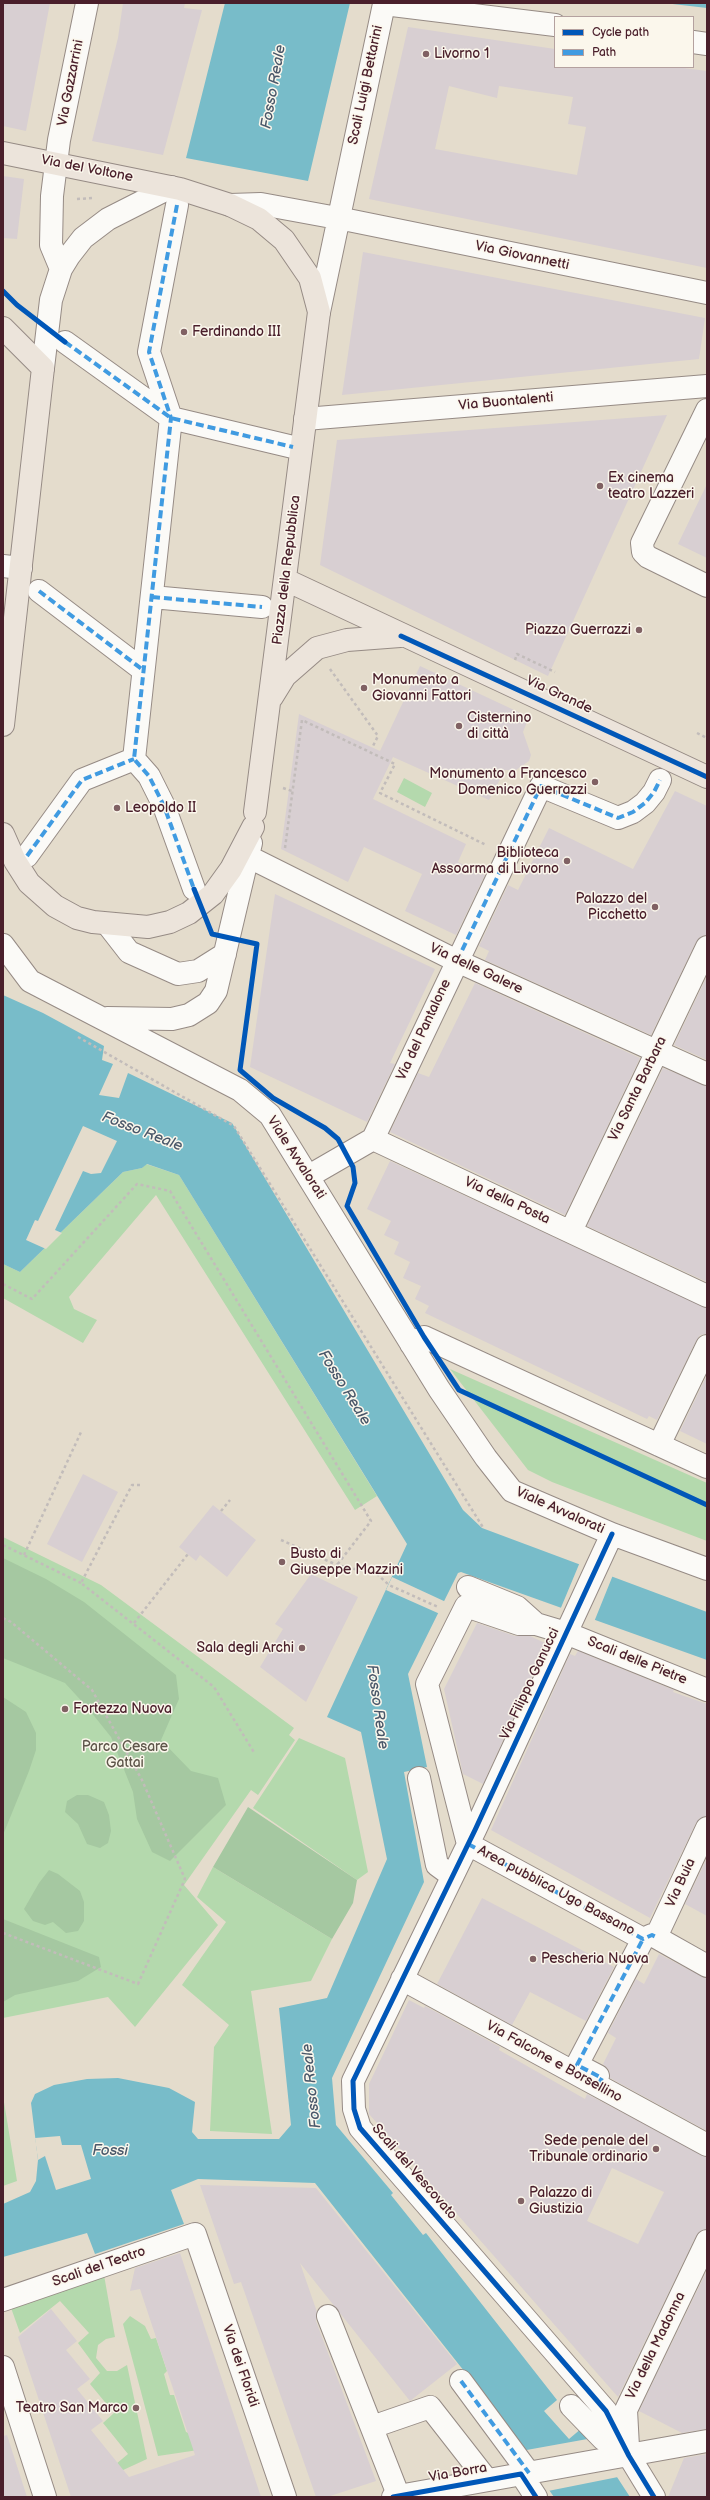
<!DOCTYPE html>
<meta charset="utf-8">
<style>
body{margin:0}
#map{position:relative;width:710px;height:2500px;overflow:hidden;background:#e4dccc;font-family:"Balsamiq Sans",sans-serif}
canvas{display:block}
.frame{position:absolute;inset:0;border:4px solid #4a1f2b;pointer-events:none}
.legend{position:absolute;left:554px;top:16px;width:140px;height:52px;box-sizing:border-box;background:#fbf7ec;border:1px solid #b4a19f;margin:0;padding:5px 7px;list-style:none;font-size:12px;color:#4a1f2b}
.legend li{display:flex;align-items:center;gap:8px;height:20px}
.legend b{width:20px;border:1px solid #b4a19f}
</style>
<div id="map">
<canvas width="710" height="2500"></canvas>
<div class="frame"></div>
<ul class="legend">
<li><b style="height:5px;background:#0057b8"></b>Cycle path</li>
<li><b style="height:5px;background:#409be1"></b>Path</li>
</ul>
</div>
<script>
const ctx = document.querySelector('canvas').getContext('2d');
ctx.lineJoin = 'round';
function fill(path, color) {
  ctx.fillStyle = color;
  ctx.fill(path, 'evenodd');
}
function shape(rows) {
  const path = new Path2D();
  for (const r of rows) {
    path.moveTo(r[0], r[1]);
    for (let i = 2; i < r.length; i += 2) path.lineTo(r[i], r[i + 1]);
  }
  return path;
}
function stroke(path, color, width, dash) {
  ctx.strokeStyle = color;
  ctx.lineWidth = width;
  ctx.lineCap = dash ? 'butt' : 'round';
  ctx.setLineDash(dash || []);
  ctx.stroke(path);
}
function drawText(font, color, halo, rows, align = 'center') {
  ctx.font = font + ' "Balsamiq Sans",sans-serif';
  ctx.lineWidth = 3;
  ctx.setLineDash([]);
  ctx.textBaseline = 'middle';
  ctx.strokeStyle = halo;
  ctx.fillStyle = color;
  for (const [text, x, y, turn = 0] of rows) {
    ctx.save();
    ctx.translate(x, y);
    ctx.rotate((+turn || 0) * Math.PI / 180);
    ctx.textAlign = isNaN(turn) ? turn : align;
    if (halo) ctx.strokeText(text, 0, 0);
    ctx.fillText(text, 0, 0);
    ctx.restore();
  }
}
fill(shape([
 [404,778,432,793,425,807,397,792],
 [146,1164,179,1175,377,1496,355,1510,156,1195,69,1297,74,1309,97,1320,83,1343,3,1298,3,1264,20,1272,123,1172,142,1168],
 [450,1369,707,1483,707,1541,552,1482,528,1470],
 [3,1537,101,1585,294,1728,289,1735,295,1740,258,1795,251,1790,184,1885,218,1925,135,2027,108,1997,3,2018],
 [299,1738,345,1758,368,1872,357,1880,253,1808],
 [213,1867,332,1939,311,1981,251,1991,272,2134,210,2131,214,2047,229,2025,182,1985,226,1922,197,1897],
 [3,2096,17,2181,3,2186],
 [104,2275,115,2337,106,2339,98,2345,96,2358,107,2371,117,2371,127,2365,147,2459,121,2471,116,2464,128,2454,103,2423,114,2413,90,2384,100,2373,78,2343,89,2333,60,2301,20,2333,10,2305],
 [130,2316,145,2326,151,2339,156,2338,167,2371,164,2374,170,2395,174,2395,186,2432,201,2438,205,2449,158,2456,123,2324]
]), '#b4d9ad');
fill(shape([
 [3,1558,46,1579,84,1602,176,1675,179,1699,161,1740,191,1771,218,1778,226,1805,170,1861,152,1852,137,1819,133,1792,111,1737,87,1707,65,1683,3,1658],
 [3,1697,26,1712,36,1733,36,1750,29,1771,3,1835],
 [77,1795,88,1795,104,1802,109,1815,111,1831,108,1843,100,1848,87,1844,78,1824,65,1812,67,1801],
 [248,1807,357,1880,353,1903,332,1939,213,1867],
 [49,1870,58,1874,80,1891,84,1902,84,1921,78,1931,66,1933,53,1922,45,1925,33,1921,24,1909,39,1883],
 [3,1919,99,1957,101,1967,78,1981,15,1995,3,2002]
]), '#a5c8a1');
fill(shape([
 [225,3,350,3,308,181,186,158],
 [664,3,707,3,707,8],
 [3,995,43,1013,104,1046,102,1060,113,1064,99,1095,119,1098,128,1073,232,1123,463,1510,482,1528,707,1612,707,1660,461,1572,458,1573,408,1674,427,1767,404,1772,424,1882,332,2078,336,2125,393,2193,391,2195,423,2235,426,2233,557,2400,544,2411,569,2439,582,2428,591,2437,630,2497,554,2497,468,2376,315,2183,198,2179,171,2190,184,2224,95,2254,87,2233,3,2257,3,2204,30,2192,36,2181,38,2160,31,2103,35,2094,54,2085,87,2079,118,2078,169,2088,195,2102,192,2132,198,2139,279,2139,291,2125,279,2008,327,1998,387,1859,361,1732,327,1717,407,1544,179,1175,147,1164,142,1168,123,1172,20,1272,3,1264]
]), '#78bcc9');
fill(shape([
 [83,1126,117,1141,101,1173,91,1174,83,1171,55,1230,62,1233,46,1249,26,1240,35,1220,38,1221],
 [580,1562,613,1575,594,1622,560,1610],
 [392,1577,446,1602,440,1614,386,1590],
 [60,2136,62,2145,81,2145,91,2179,56,2190,45,2156,38,2160,35,2138],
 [593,2438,618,2477,548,2491,521,2451]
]), '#e4dccc');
fill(shape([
 [3,3,50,3,26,131,3,126],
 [123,3,185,3,184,8,202,10,163,155,92,141,118,38],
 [408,27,555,49,555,67,676,67,707,71,707,268,369,199],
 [449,86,497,98,499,86,573,97,568,124,586,127,577,175,435,149],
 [3,176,24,179,17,239,3,238],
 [363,252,705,318,699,359,342,395],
 [667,415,548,676,320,565,337,440],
 [707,484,707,558,678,544],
 [420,666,529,717,523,732,531,755,529,761,516,770,505,770,489,800,393,757,373,799,466,844,458,862,485,875,456,935,405,911,422,874,364,847,348,882,281,849,299,714,380,751],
 [675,791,707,806,707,935,700,937,696,942,651,1035,485,960,489,951,479,946,508,885,518,890,549,828,633,869],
 [275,894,435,969,390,1063,395,1064,367,1122,250,1067],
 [707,976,707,1060,674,1045],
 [475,983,640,1058,565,1215,390,1132,418,1073,429,1077],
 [663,1068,707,1086,707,1282,587,1226],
 [390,1161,707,1308,707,1334,700,1335,696,1341,657,1420,649,1416,647,1419,425,1313,429,1306,415,1299,421,1286,403,1278,410,1262,394,1254,399,1242,384,1235,391,1221,367,1209],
 [707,1375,707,1444,680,1431],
 [83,1474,118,1492,82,1562,47,1544],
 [213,1505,256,1540,227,1577,200,1555,196,1561,179,1547],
 [311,1574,358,1597,306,1702,260,1667,283,1629,275,1624],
 [477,1623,515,1636,530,1636,547,1644,483,1784,463,1774,444,1689],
 [578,1651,674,1690,673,1692,707,1704,707,1816,700,1818,696,1823,650,1918,491,1830,570,1654,575,1656],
 [707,1858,707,1916,685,1904],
 [482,1898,614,1967,586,2021,530,1992,512,2025,437,1984],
 [659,1954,707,1979,707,2131,610,2078,609,2070,603,2064,616,2038,608,2033,636,1979,644,1984],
 [409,2000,424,2008,425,2006,500,2047,499,2050,585,2099,587,2094,707,2157,707,2229,700,2231,696,2236,618,2397,369,2114,369,2084],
 [612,2168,664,2192,638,2244,587,2221],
 [200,2185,316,2188,457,2364,410,2401,300,2263,317,2312,316,2321,376,2481,327,2497,316,2497,241,2282,234,2284],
 [180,2253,261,2497,71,2497,18,2337,51,2309,77,2341,66,2350,90,2379,77,2389,103,2421,91,2430,129,2477,195,2455,140,2289,130,2291,135,2268],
 [707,2270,707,2429,682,2433,639,2411],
 [7,2435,27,2497,3,2497,3,2436],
 [707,2454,707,2497,668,2497,684,2458]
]), '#d8cfd2');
const minor = shape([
 [693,42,707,44],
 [177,205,149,352,171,418,134,759,149,776,164,806,194,889],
 [230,205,261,204,348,220,707,293],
 [61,269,51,245,52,196,59,140,87,3],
 [319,312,384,4,555,25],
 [65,342,171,418,293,447],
 [43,368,51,300,61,269,69,256,83,238,108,219,171,187],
 [707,410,642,543,643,552,648,557,707,586],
 [305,419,707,386],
 [3,566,21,568],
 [39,591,143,670],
 [152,597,262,607],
 [27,856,82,780,134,759],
 [249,857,457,961,707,1074],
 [108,925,129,952,178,974,198,971,225,954],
 [3,945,30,981,240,1090,270,1115,439,1389,486,1458,512,1491,612,1534,707,1569],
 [107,1018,172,1019,189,1015,208,1003,216,991,251,843],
 [373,1139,541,786,618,818,633,812,645,803,654,792,660,780],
 [373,1139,707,1296],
 [309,1176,373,1139],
 [571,1231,707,947],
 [411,1344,424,1337,707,1467],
 [659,1445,707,1346],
 [612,1534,475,1830,353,2081,354,2109,360,2128,606,2411,629,2456,654,2497],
 [468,1587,517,1607,536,1624],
 [419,1778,437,1865,452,1876],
 [468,1844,427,1684,466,1606,519,1624,536,1624,566,1633,707,1690],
 [468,1844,643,1939,652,1935,707,1966],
 [656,1937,707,1828],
 [402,1979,707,2145],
 [598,2076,577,2065,643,1939],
 [3,2300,195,2234,285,2497],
 [328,2316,399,2497],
 [3,2367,45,2497],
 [461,2381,529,2473],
 [571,2406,603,2439,617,2433],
 [372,2427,430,2407,487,2480],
 [628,2447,626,2410,707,2241],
 [521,2474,536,2497],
 [393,2497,707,2441]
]);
const major = shape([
 [3,153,180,189,230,205,259,219,284,240,310,278,319,312,255,812],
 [3,328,43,368,3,725],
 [286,580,707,777],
 [272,697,285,676,317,648,347,640,400,636],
 [3,834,15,861,29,883,55,906,77,918,93,922,148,927,170,922,189,913,213,894,231,869,253,827]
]);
stroke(minor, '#968b85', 24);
stroke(major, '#968b85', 24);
stroke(shape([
 [77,199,94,198],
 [515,660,517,654,555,672],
 [330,669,378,736,373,746],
 [697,733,707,738],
 [283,788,292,791],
 [285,848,302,720,395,764,380,793,486,845],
 [78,1037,234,1126,484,1529],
 [3,1284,32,1299,137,1184,170,1191,371,1521,337,1565],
 [140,1485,132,1485,81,1583,214,1687,255,1754],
 [221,1511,230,1500],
 [281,1540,337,1565,377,1574,389,1585,438,1607],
 [3,1545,81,1583],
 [24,1555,82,1430],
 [3,1618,11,1622,92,1690,142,1780,185,1879,138,1984,3,1933],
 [134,1623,188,1554]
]), '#c2bcba', 2.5, [3, 3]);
stroke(minor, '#fbfaf7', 22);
stroke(major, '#ece4db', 22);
stroke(shape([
 [177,205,149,352,171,418,134,759,149,776,164,806,194,889],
 [65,342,171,418,293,447],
 [39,591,143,670],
 [152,597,262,607],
 [27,856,82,780,134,759],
 [457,961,541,786,618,818,633,812,645,803,654,792,660,780],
 [468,1844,643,1939,652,1935,656,1937],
 [598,2085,602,2078,577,2065,643,1939],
 [461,2381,529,2473]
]), '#409be1', 4, [8, 4]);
stroke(shape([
 [3,291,17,305,65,342],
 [401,636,707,777],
 [194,889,212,934,257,944,240,1070,273,1098,325,1128,338,1139,353,1167,355,1183,347,1206,424,1337,459,1390,707,1505],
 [612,1534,475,1830,353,2081,354,2109,360,2128,606,2411,629,2456,654,2497],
 [393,2497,521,2474,536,2497]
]), '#0057b8', 5);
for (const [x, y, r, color] of [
 [426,54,4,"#806163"],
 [184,332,4,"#806163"],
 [600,486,4,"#806163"],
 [639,630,4,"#806163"],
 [364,688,4,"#806163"],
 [459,726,4,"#806163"],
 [595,782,4,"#806163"],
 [117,808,4,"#806163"],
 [567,861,4,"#806163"],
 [655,907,4,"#806163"],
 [282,1562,4,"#806163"],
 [302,1648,4,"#806163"],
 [65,1709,4,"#806163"],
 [533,1959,4,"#806163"],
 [656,2149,4,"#806163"],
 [521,2201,4,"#806163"],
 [136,2408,4,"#806163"]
]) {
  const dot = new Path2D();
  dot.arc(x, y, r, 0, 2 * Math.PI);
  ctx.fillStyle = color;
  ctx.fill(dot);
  stroke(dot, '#fbf7ec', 1.5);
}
drawText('14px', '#4a1f2b', '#fbf7ec', [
 ["Livorno 1",434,54],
 ["Ferdinando III",192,332],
 ["Ex cinema",608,478],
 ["teatro Lazzeri",608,494],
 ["Piazza Guerrazzi",631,630,"right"],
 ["Monumento a",372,680],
 ["Giovanni Fattori",372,696],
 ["Cisternino",467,718],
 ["di città",467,734],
 ["Monumento a Francesco",587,774,"right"],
 ["Domenico Guerrazzi",587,790,"right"],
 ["Leopoldo II",125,808],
 ["Biblioteca",559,853,"right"],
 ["Assoarma di Livorno",559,869,"right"],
 ["Palazzo del",647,899,"right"],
 ["Picchetto",647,915,"right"],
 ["Busto di",290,1554],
 ["Giuseppe Mazzini",290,1570],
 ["Sala degli Archi",294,1648,"right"],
 ["Fortezza Nuova",73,1709],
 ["Pescheria Nuova",541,1959],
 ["Sede penale del",648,2141,"right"],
 ["Tribunale ordinario",648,2157,"right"],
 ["Palazzo di",529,2193],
 ["Giustizia",529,2209],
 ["Teatro San Marco",128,2408,"right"]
], 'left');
drawText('14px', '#4a1f2b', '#fbf7ec', [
 ["Via Gazzarrini",71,83,-79],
 ["Scali Luigi Bettarini",366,85,-78],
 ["Via del Voltone",87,169,11],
 ["Via Giovannetti",522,256,12],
 ["Via Buontalenti",506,402,-5],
 ["Piazza della Repubblica",287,570,-83],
 ["Via Grande",559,695,25],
 ["Via delle Galere",476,969,25],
 ["Via del Pantalone",424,1030,-65],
 ["Via Santa Barbara",638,1089,-64],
 ["Viale Avvalorati",296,1158,57],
 ["Via della Posta",507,1201,25],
 ["Viale Avvalorati",560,1511,24],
 ["Scali delle Pietre",637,1661,22],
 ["Via Filippo Ganucci",530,1684,-65],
 ["Via Buia",681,1883,-65],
 ["Area pubblica Ugo Bassano",556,1891,28],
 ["Via Falcone e Borsellino",554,2062,29],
 ["Scali del Vescovato",414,2172,49],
 ["Scali del Teatro",99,2267,-19],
 ["Via della Madonna",656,2346,-64],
 ["Via dei Floridi",240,2366,71],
 ["Via Borra",458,2473,-10]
]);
drawText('14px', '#5e564a', '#fbf7ec', [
 ["Parco Cesare",125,1747],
 ["Gattai",125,1763]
]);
drawText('italic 15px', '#4a586a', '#fbf7ec', [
 ["Fosso Reale",274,87,-80],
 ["Fosso Reale",142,1132,21],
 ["Fosso Reale",344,1388,58],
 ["Fosso Reale",377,1707,82],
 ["Fosso Reale",312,2086,-96],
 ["Fossi",110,2151]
]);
</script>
